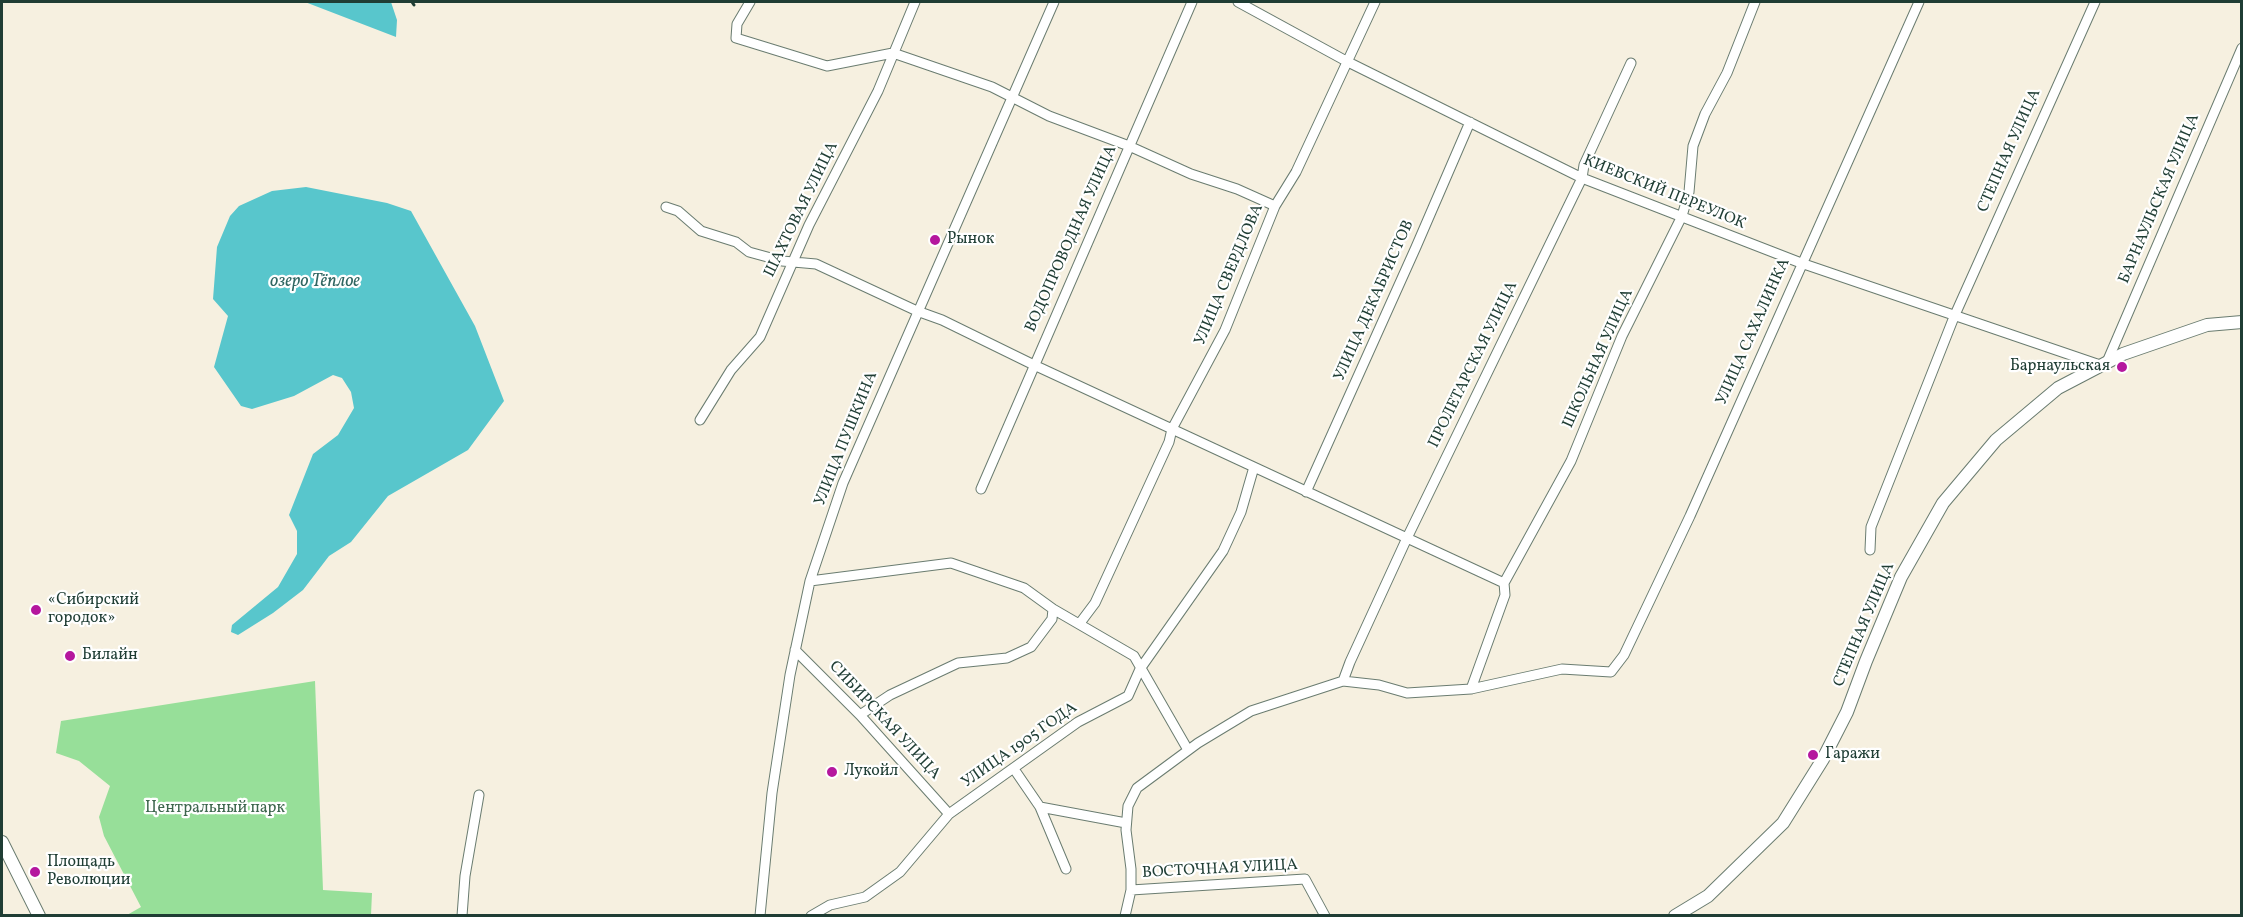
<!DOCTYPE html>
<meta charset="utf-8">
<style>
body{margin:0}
#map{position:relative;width:2243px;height:917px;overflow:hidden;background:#f6f0e0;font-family:Vollkorn,serif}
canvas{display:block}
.frame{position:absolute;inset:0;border:3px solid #1f3d34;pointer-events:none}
</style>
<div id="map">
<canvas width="2243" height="917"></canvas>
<div class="frame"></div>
</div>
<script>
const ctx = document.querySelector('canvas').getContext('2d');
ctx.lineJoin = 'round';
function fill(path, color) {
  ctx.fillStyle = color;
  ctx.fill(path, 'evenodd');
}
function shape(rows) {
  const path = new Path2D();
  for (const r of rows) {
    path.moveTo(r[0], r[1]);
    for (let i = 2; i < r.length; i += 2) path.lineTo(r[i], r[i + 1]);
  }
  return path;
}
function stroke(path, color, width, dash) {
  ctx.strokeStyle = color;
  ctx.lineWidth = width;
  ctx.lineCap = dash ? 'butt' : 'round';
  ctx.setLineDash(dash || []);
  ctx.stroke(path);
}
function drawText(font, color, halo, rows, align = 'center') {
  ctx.font = font + ' Vollkorn,serif';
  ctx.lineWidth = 4.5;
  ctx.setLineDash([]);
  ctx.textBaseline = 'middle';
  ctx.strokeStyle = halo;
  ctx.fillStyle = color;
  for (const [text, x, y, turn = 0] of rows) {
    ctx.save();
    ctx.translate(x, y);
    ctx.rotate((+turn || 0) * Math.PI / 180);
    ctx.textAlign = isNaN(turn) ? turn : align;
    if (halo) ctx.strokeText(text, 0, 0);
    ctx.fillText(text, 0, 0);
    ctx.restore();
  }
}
fill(shape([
 [315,681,323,890,372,893,371,915,127,915,141,907,104,836,99,817,110,786,79,761,56,753,61,721]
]), '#97df99');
fill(shape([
 [305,2,391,2,397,20,396,37],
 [306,187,387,203,411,211,475,326,504,401,468,450,388,496,351,542,329,556,303,590,273,613,238,635,231,632,232,625,278,587,297,554,297,531,289,515,313,454,338,435,354,408,351,392,342,378,333,375,294,396,252,409,241,406,214,367,228,316,213,299,217,247,230,216,239,206,272,191]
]), '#58c6cc');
const minor = shape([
 [750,2,737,24,736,38,827,66,893,53,992,87,1049,116,1129,146,1191,174,1237,189,1275,206],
 [1238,2,1348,62,1582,178,1801,263,2100,365],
 [666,207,678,211,701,231,736,242,749,252,782,261,816,264,917,311,942,320,1034,365,1504,583],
 [2107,362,2242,48],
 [700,420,731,370,760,337,809,225,878,91,915,2],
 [981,489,1192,2],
 [1306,492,1416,247,1470,122],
 [1870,550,1871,527,1954,317,2095,2],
 [810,581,951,563,1024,588,1053,609,1134,656,1188,750],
 [1080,623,1095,603,1169,442,1172,429,1225,330,1275,206,1296,172,1375,2],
 [795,650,860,715,949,814],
 [1343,681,1350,662,1407,538,1582,178,1584,165,1631,63],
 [1471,689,1505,595,1504,583,1571,461,1622,336,1682,216,1689,192,1693,146,1705,114,1727,73,1755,2],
 [860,715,890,695,958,663,1007,658,1031,647,1052,619,1053,609],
 [1014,769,1040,807,1126,823],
 [1040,807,1066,869],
 [1131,890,1305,879,1325,916],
 [462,916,465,876,479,795],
 [760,916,772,793,790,675,810,581,843,483,1054,2],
 [811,916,830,905,865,897,900,872,949,814,1078,722,1128,696,1140,669,1223,551,1241,512,1254,467],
 [1125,916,1131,890,1131,869,1126,830,1128,806,1137,788,1198,743,1251,711,1343,681,1379,685,1407,693,1471,689,1562,669,1611,672,1624,655,1690,516,1919,2]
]);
const major = shape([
 [2,842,39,916],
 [1675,916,1708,896,1783,823,1823,759,1847,712,1866,661,1901,577,1943,503,1996,440,2058,388,2123,354,2207,325,2242,322]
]);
stroke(minor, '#6a7c70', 11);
stroke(major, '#6a7c70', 14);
stroke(minor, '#fff', 9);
stroke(major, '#fff', 12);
stroke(shape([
 [412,2,414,5]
]), '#1f3d34', 3);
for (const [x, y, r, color] of [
 [935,240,6,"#b5179e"],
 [2122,367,6,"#b5179e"],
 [36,610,6,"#b5179e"],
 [70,656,6,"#b5179e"],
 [1813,755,6,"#b5179e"],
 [832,772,6,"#b5179e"],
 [35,872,6,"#b5179e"]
]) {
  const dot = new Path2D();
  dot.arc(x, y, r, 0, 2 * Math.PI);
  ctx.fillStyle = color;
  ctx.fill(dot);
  stroke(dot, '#fff', 2);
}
drawText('16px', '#1f3d34', '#fff', [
 ["СТЕПНАЯ УЛИЦА",2010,151,-66],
 ["КИЕВСКИЙ ПЕРЕУЛОК",1664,193,22],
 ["БАРНАУЛЬСКАЯ УЛИЦА",2160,199,-67],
 ["ШАХТОВАЯ УЛИЦА",802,210,-64],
 ["ВОДОПРОВОДНАЯ УЛИЦА",1072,239,-66],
 ["УЛИЦА СВЕРДЛОВА",1230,275,-67],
 ["УЛИЦА ДЕКАБРИСТОВ",1375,301,-66],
 ["УЛИЦА САХАЛИНКА",1754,332,-66],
 ["ШКОЛЬНАЯ УЛИЦА",1599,359,-66],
 ["ПРОЛЕТАРСКАЯ УЛИЦА",1474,365,-64],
 ["УЛИЦА ПУШКИНА",847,439,-68],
 ["СТЕПНАЯ УЛИЦА",1865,625,-67],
 ["СИБИРСКАЯ УЛИЦА",884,721,47],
 ["УЛИЦА 1905 ГОДА",1020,746,-35],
 ["ВОСТОЧНАЯ УЛИЦА",1220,870,-3]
]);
drawText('16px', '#1f3d34', '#fff', [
 ["Рынок",947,240],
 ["Барнаульская",2110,367,"right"],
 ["«Сибирский",48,601],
 ["городок»",48,619],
 ["Билайн",82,656],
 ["Гаражи",1825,755],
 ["Лукойл",844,772],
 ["Площадь",47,863],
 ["Революции",47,881]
], 'left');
drawText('16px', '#3d664d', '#fff', [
 ["Центральный парк",215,809]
]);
drawText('italic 18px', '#306662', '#fff', [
 ["озеро Тёплое",315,283]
]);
</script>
